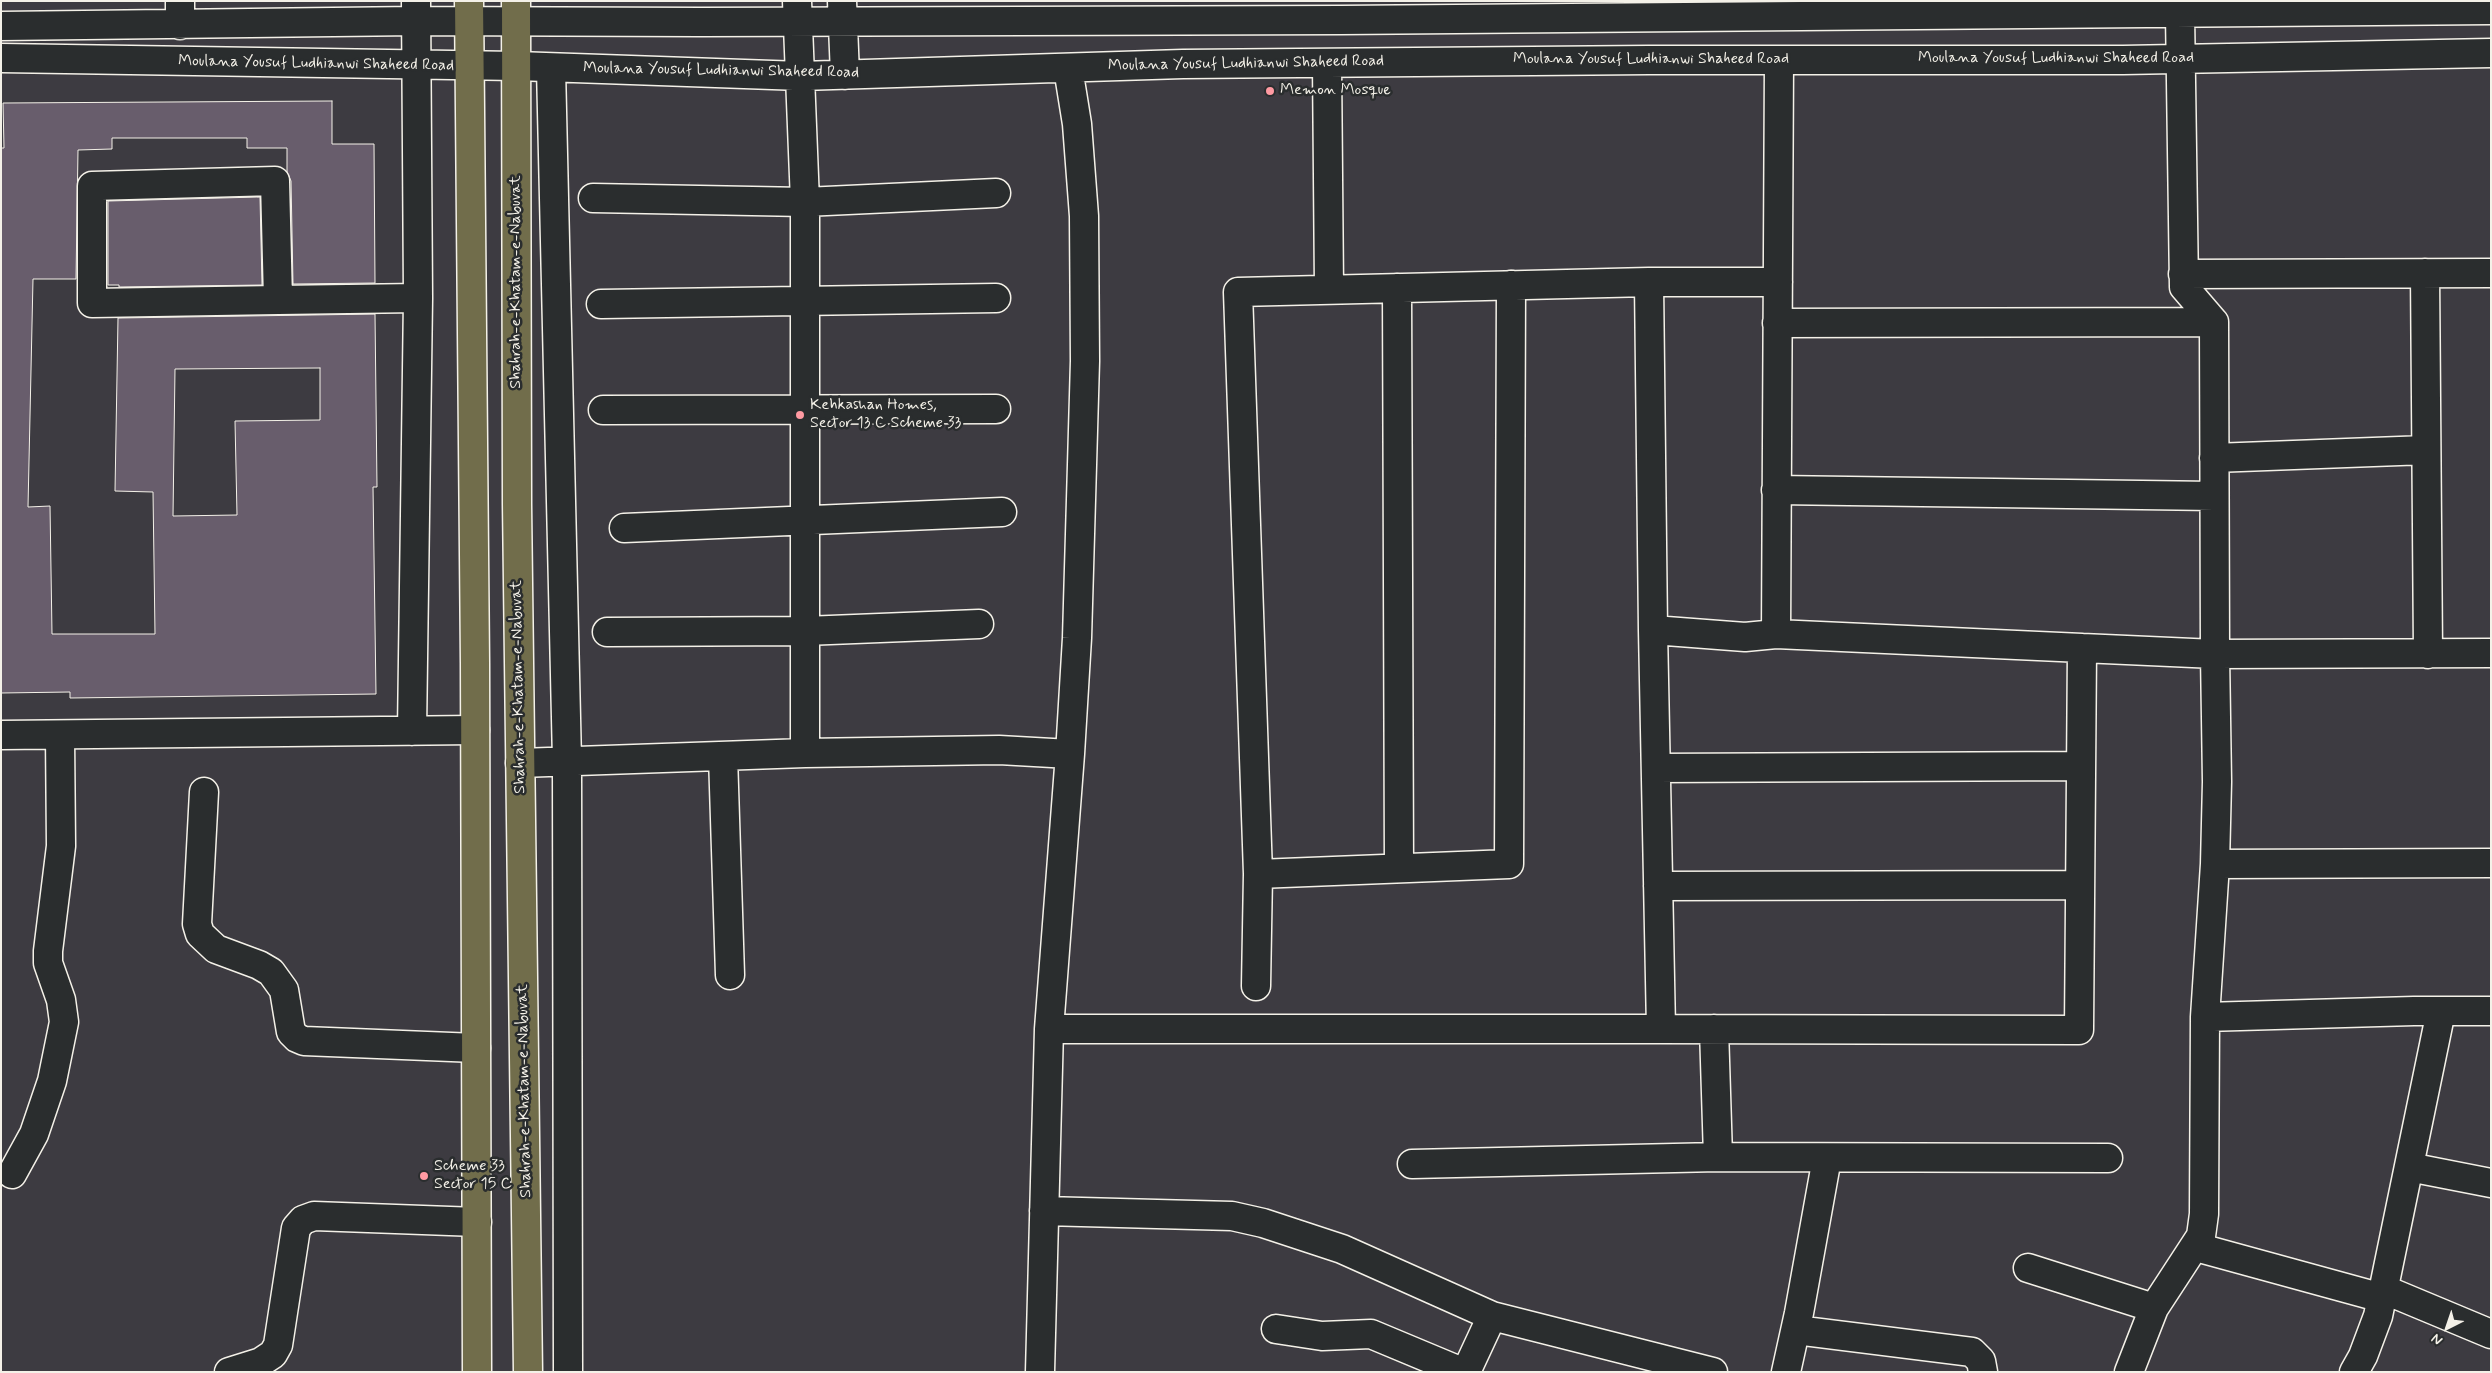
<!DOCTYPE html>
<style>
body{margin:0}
#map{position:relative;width:2492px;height:1373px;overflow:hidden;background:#3d3b41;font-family:Mynerve,sans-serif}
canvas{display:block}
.frame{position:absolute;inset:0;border:2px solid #f4f1e8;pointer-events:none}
.north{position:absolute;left:2422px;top:1303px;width:50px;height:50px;-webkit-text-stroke:4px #2a2d2e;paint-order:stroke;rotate:221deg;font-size:14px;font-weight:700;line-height:20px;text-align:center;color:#f4f1e8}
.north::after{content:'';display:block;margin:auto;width:18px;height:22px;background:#f4f1e8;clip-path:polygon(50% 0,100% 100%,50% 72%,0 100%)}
</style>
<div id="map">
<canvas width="2492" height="1373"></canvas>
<div class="frame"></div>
<div class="north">N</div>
</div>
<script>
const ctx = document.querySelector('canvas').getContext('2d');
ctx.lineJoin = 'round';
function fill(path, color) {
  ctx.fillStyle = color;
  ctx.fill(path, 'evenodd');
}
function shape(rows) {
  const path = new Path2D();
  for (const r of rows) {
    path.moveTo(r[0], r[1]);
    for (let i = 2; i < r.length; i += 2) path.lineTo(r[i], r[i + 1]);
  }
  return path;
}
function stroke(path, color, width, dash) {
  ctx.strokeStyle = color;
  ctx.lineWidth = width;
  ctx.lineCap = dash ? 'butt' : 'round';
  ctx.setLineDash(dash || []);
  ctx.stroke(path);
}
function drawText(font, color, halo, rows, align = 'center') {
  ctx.font = font + ' Mynerve,sans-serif';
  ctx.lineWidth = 5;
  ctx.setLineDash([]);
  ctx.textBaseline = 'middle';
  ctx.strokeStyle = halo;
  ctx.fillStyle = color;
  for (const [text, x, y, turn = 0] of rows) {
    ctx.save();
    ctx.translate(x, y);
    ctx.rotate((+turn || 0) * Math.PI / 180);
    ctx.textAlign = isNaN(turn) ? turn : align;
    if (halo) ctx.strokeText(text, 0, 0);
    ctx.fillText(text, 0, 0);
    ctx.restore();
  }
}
const building = shape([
 [332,101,332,144,374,144,375,283,293,284,291,181,287,172,287,148,247,148,247,138,112,138,112,149,78,150,76,279,33,279,28,507,50,506,52,634,155,634,153,492,115,491,118,318,375,314,377,487,373,487,376,694,70,698,70,692,1,693,1,148,4,148,3,103,332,101],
 [320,368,320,420,235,421,237,515,173,516,175,369,320,368],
 [258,197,260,197,262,285,119,287,119,285,108,285,108,201,258,197]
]);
fill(building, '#685d6c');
stroke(building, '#f4f1e8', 1);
const minor = shape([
 [180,1,180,25],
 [842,1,845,75],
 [1,26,416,21,701,22,1341,20,2491,10],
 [1,58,517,66,801,76,1183,64,1649,60,2123,60,2491,53],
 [1779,60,1776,634,1745,637,1653,630,1661,1029,2079,1030,2082,648,2215,654,2214,322,2184,287,2180,13],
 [1327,63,1329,289],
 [551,68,567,761,568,1372],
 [1068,68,1077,124,1084,216,1085,361,1077,638,1070,754],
 [593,198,805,202,996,193],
 [2425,273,2428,654],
 [2183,274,2491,273],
 [1397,288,1399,868],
 [278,300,275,181,92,186,92,303,278,300,418,298],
 [601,304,996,298],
 [1777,323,2214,322],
 [603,410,996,409],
 [2214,458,2426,450],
 [1776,490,2214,496],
 [624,528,1002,512],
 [1653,630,1649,282,1778,282],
 [607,632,805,631,979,624],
 [1776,634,2082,648],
 [2491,653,2215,654,2217,782,2215,864,2205,1017,2414,1011,2491,1011],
 [412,731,418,298,416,1],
 [1,735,475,730],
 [805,753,999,750,1070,754,1049,1029,1661,1029],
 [723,756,730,975],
 [520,763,805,753,805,202,797,1],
 [1656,768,2081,766],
 [204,792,197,924,200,934,216,949,259,965,271,972,284,990,291,1032,297,1038,304,1041,476,1048],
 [2215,864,2491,863],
 [1258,874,1509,864,1511,285],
 [1658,886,2080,885],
 [1256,986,1258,874,1238,292,1649,282],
 [1714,1029,1718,1157],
 [1412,1164,1718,1157,2108,1158],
 [2409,1167,2491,1183],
 [12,1174,34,1134,52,1081,64,1022,61,1000,48,963,48,951,61,846,60,735],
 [1044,1211,1232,1216,1263,1223,1342,1249,1492,1316,1713,1372],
 [2196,1247,2382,1298],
 [2028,1268,2154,1308],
 [2383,1289,2491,1334],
 [1276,1329,1322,1336,1371,1334,1462,1372],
 [1796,1330,1972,1352,1981,1361,1983,1372],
 [229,1372,261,1362,273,1354,278,1345,296,1228,303,1220,314,1216,477,1222],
 [1040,1372,1049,1029],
 [1466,1372,1492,1316],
 [1786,1372,1799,1313,1827,1158],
 [2129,1372,2154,1308,2201,1236,2204,1214,2205,1017],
 [2354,1372,2363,1356,2378,1316,2441,1011]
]);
const major = shape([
 [469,1,475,663,477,1372],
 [516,1,517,504,528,1372]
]);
stroke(minor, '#f4f1e8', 31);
stroke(major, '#f4f1e8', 31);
stroke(minor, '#2a2d2e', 28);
stroke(major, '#716d4b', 28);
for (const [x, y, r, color] of [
 [1270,91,5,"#ff9aa2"],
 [800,415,5,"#ff9aa2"],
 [424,1176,5,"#ff9aa2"]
]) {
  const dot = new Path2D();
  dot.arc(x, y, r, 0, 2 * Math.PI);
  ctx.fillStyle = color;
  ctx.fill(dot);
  stroke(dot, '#2a2d2e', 2);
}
drawText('16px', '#f4f1e8', '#2a2d2e', [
 ["Moulana Yousuf Ludhianwi Shaheed Road",2056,59],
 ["Moulana Yousuf Ludhianwi Shaheed Road",1651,60],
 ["Moulana Yousuf Ludhianwi Shaheed Road",316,64,1],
 ["Moulana Yousuf Ludhianwi Shaheed Road",1246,64,-1],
 ["Moulana Yousuf Ludhianwi Shaheed Road",721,71,1],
 ["Shahrah-e-Khatam-e-Nabuvat",517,282,-90],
 ["Shahrah-e-Khatam-e-Nabuvat",519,687,-91],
 ["Shahrah-e-Khatam-e-Nabuvat",525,1091,-91]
]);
drawText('16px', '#f4f1e8', '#2a2d2e', [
 ["Memon Mosque",1280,91],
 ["Kehkashan Homes,",810,406],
 ["Sector 13 C Scheme 33",810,424],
 ["Scheme 33",434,1167],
 ["Sector 15 C",434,1185]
], 'left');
</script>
